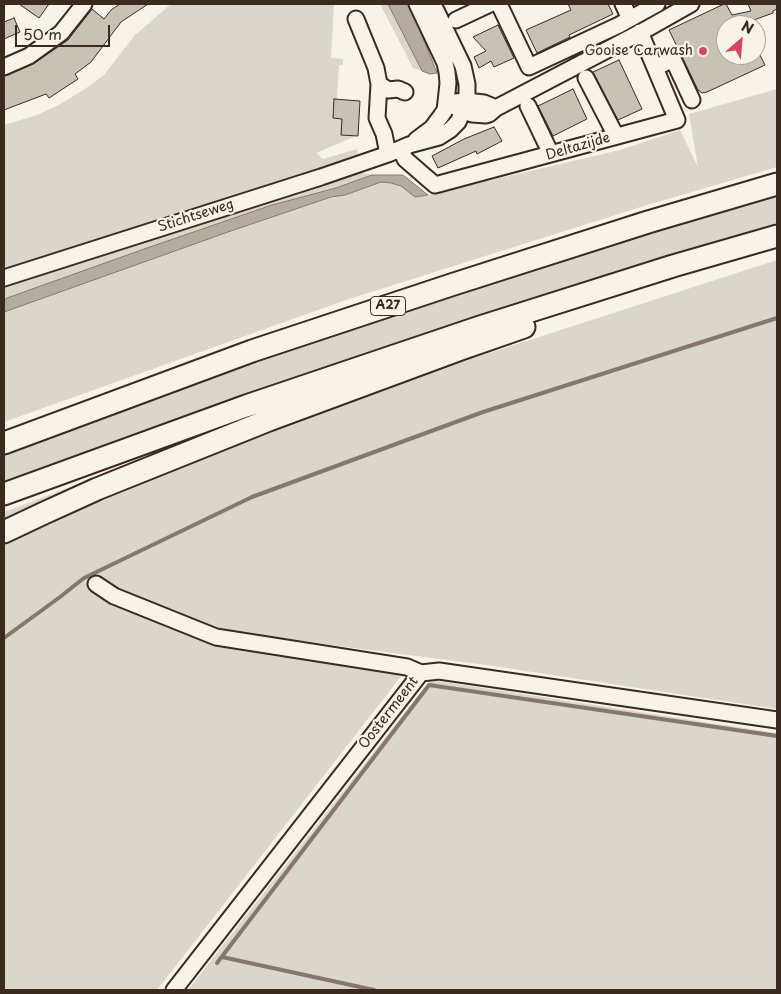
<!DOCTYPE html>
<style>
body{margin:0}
#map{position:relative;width:781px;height:994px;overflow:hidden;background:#f7f3e8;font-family:"Playpen Sans",sans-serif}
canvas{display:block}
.frame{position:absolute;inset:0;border:5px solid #3b2a1e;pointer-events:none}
.north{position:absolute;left:716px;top:15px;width:50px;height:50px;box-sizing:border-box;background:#f7f3e8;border:1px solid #aca397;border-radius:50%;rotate:27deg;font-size:14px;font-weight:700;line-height:20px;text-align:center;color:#3b2a1e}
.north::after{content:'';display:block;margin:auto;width:18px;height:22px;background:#d1495b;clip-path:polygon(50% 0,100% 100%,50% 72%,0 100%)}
.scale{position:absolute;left:15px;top:25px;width:95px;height:22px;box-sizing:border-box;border:2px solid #3b2a1e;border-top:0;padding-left:6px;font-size:15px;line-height:18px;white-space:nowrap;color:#3b2a1e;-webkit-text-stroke:4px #f7f3e8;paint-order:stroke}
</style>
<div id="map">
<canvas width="781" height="994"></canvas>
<div class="frame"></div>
<div class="north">N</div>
<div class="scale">50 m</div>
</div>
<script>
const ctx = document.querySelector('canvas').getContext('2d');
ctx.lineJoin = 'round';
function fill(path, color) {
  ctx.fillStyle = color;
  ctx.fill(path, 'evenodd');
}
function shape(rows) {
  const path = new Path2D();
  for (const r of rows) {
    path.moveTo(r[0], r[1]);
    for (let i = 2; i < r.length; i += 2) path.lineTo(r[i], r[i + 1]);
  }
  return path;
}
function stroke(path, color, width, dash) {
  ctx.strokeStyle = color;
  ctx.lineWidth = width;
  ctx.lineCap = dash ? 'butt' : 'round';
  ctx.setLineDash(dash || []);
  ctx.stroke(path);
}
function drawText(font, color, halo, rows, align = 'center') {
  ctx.font = font + ' "Playpen Sans",sans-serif';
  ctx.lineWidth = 4.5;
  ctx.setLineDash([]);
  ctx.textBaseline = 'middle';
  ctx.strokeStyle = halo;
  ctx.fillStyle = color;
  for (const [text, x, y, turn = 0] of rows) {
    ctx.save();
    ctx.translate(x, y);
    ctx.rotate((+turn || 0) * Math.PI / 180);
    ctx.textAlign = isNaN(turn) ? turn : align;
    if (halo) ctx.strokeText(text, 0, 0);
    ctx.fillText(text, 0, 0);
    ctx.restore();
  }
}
fill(shape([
 [171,4,334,4,331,58,343,59,343,65,339,65,337,99,356,136,316,153,323,159,357,149,358,155,214,204,4,270,4,125,37,115,59,105,85,89,104,75,134,36],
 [380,4,388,4,422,71,413,68],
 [777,89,777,167,644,206,349,299,4,422,4,312,228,232,331,197,345,195,381,182,391,183,401,186,415,197,428,195,620,150,680,130,698,167,689,114],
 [356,171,372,175,336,188,272,205,147,248,4,300,4,285,315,187],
 [777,195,777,223,629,268,512,305,266,388,4,483,4,452,158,395,514,276],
 [777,260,777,709,486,665,206,629,191,633,406,670,157,990,4,990,4,546,55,520,254,439,465,361],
 [243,422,4,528,4,512],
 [431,680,777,733,777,990,188,990,416,698]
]), '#dbd6cb');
const water = shape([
 [388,4,408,4,415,18,437,73,430,74,422,71,388,4],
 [372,175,403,175,428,195,415,197,401,186,391,183,381,182,345,195,331,197,228,232,4,312,4,300,7,298,147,248,272,205,336,188,372,175]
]);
fill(water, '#b4aca0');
stroke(water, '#84786c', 1);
stroke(shape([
 [4,638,60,597,84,578,252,497,483,412,777,318],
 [222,957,374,990],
 [217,963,429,685,777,736]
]), '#84786c', 4);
const building = shape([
 [19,4,49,4,39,18,19,4],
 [120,4,148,4,121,22,91,62,75,74,78,79,49,98,46,94,4,110,4,76,33,64,68,40,92,9,104,19,111,10,120,4],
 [568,4,608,4,613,14,569,35,570,37,537,53,526,30,571,10,568,4],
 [724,4,726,4,732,15,751,11,748,4,777,4,777,9,773,11,773,13,740,25,726,25,726,55,760,55,765,65,707,92,702,93,698,90,669,30,724,4],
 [14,18,20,32,4,39,4,22,14,18],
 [498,25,514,58,494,67,491,61,479,68,474,57,486,51,473,37,498,25],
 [619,60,642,109,618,120,593,72,619,60],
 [573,89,587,119,553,136,538,106,573,89],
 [334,99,360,101,358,136,341,135,342,119,333,118,334,99],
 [494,127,502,141,477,154,476,151,438,168,432,156,464,139,494,127]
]);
fill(building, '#c8c1b6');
stroke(building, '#3b2a1e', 1);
const minor = shape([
 [499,4,529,67,619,25,657,4],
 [623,4,630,19],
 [356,19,376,68,379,84,377,118,384,134,388,154],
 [456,20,490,4],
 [4,67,29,56,61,33,84,4],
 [655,68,673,59,692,100],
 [586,78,616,136],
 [379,84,388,90,398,89,405,92],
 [446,102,463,111,472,114,486,115,489,114,496,108,645,30,691,4],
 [455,102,466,101,484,103,496,108],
 [528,106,551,154],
 [416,140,432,128,441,116,445,110,446,102,448,83,447,72,445,63,417,4],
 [401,149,405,159,435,185,677,120,640,32],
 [4,278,321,177,388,154,409,145,439,137,450,130,458,122,463,111,467,94,467,84,463,66,433,4],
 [96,584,114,596,216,637,407,667,421,673,439,671,777,720],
 [174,990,421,673]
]);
const highway = shape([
 [4,443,252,351,454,284,648,222,777,184],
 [4,494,246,406,480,327,673,266,777,236],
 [4,532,42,514,97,489,269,420,461,349,524,327]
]);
stroke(minor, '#3b2a1e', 19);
stroke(highway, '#3b2a1e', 25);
stroke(minor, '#f7f3e8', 15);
stroke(highway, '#f7f3e8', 21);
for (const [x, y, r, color] of [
 [703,51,5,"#d1495b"]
]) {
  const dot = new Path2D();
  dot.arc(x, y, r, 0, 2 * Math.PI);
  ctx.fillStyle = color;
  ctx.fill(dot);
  stroke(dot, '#f7f3e8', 2);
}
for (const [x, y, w] of [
 [388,306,35]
]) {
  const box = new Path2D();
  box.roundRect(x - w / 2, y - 9.5, w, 19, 4);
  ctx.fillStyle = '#f7f3e8';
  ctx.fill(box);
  stroke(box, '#3b2a1e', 1);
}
drawText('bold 12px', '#3b2a1e', null, [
 ["A27",388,306]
]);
drawText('14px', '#3b2a1e', '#f7f3e8', [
 ["Gooise Carwash",693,51]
], 'right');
drawText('14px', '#3b2a1e', '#f7f3e8', [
 ["Deltazijde",578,147,-16],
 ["Stichtseweg",196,216,-18],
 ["Oostermeent",389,713,-52]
]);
</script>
